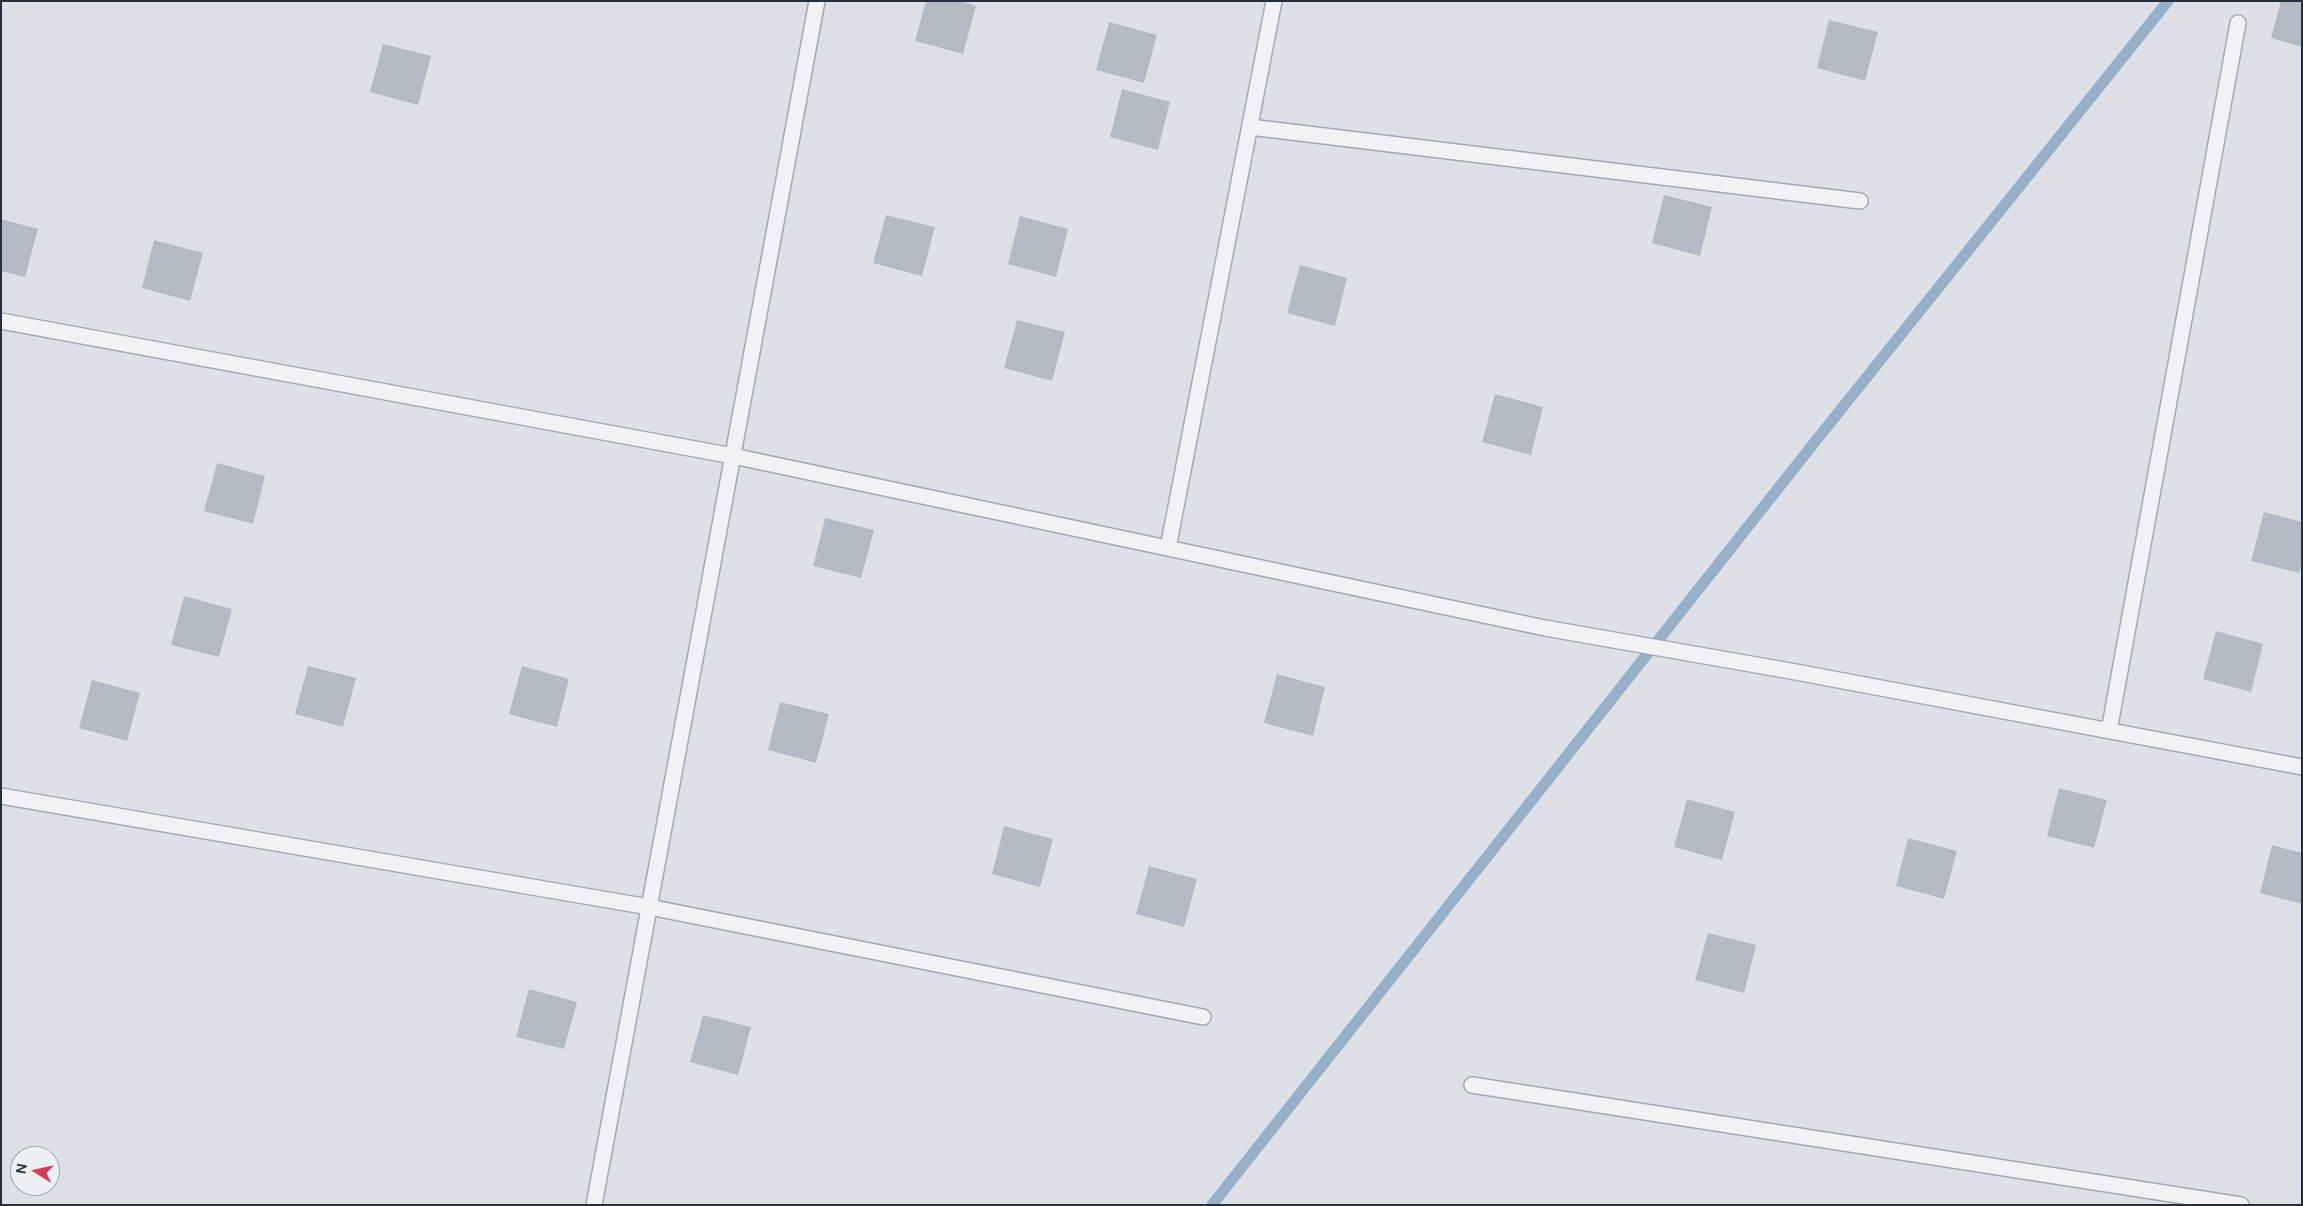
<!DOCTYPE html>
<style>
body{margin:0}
#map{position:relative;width:2303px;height:1206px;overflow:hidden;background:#dde1e7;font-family:"DM Sans",sans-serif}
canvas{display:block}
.frame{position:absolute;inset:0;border:2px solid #262f3e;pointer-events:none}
.north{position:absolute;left:10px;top:1146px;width:50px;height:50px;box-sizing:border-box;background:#ecf0f5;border:1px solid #9da3ac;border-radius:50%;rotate:280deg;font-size:14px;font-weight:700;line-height:20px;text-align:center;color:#262f3e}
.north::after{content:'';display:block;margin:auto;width:18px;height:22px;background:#d33c55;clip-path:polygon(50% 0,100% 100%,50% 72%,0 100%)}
</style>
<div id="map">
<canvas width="2303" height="1206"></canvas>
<div class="frame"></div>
<div class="north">N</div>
</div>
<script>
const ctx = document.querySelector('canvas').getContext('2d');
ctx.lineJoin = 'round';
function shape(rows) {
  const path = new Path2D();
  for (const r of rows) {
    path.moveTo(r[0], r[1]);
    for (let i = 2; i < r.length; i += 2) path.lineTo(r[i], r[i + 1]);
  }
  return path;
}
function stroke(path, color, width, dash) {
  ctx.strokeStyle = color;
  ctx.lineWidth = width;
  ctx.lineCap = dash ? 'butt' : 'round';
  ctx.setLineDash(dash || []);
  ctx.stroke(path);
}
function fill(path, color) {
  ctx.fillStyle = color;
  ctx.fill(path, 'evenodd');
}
stroke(shape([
 [1212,1205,1814,443,2168,1]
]), '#96b0c9', 11);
fill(shape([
 [926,1,960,1,976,6,963,54,915,41],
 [2281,1,2302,1,2302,47,2271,38],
 [1829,20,1878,32,1865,81,1817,68],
 [1109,22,1157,35,1144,83,1096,70],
 [383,44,431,56,418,105,370,92],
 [1122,89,1170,102,1158,150,1110,137],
 [1664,195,1712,207,1700,256,1652,243],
 [886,215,935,227,922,276,873,263],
 [1020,216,1068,229,1056,277,1008,264],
 [1,219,38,229,25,277,1,271],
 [154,240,203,253,190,301,142,288],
 [1300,265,1347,278,1335,326,1287,313],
 [1017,320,1065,332,1052,381,1004,368],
 [1495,394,1543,407,1531,455,1482,442],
 [217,463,265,476,253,524,204,511],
 [2264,512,2302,522,2302,563,2299,573,2251,561],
 [825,518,874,530,861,578,813,566],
 [184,596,232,609,219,657,171,645],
 [2216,631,2263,644,2251,692,2203,679],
 [308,666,356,678,343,727,295,714],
 [522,666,569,679,557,727,509,714],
 [1277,674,1325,687,1313,736,1264,723],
 [92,680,140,693,127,741,79,728],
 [780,702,829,714,816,763,768,750],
 [2059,788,2107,800,2094,848,2047,836],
 [1687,799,1735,812,1722,860,1674,847],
 [1004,826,1053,839,1040,887,992,874],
 [1908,838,1957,851,1944,899,1896,886],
 [2272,845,2302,853,2302,904,2260,893],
 [1149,866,1197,879,1184,927,1136,914],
 [1708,933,1756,945,1744,993,1695,980],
 [529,989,577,1002,564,1049,516,1037],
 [703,1015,751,1027,738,1075,690,1062]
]), '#b4bac4');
const lane = shape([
 [1250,127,1860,201],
 [1,321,733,456,1545,628,1785,670,2302,767],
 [1168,548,1274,1],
 [2109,731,2238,23],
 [1,796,649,907,1203,1017],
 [1472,1085,2241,1205],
 [594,1205,817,1]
]);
stroke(lane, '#a2a8b1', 18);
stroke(lane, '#f0f2f6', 15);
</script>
